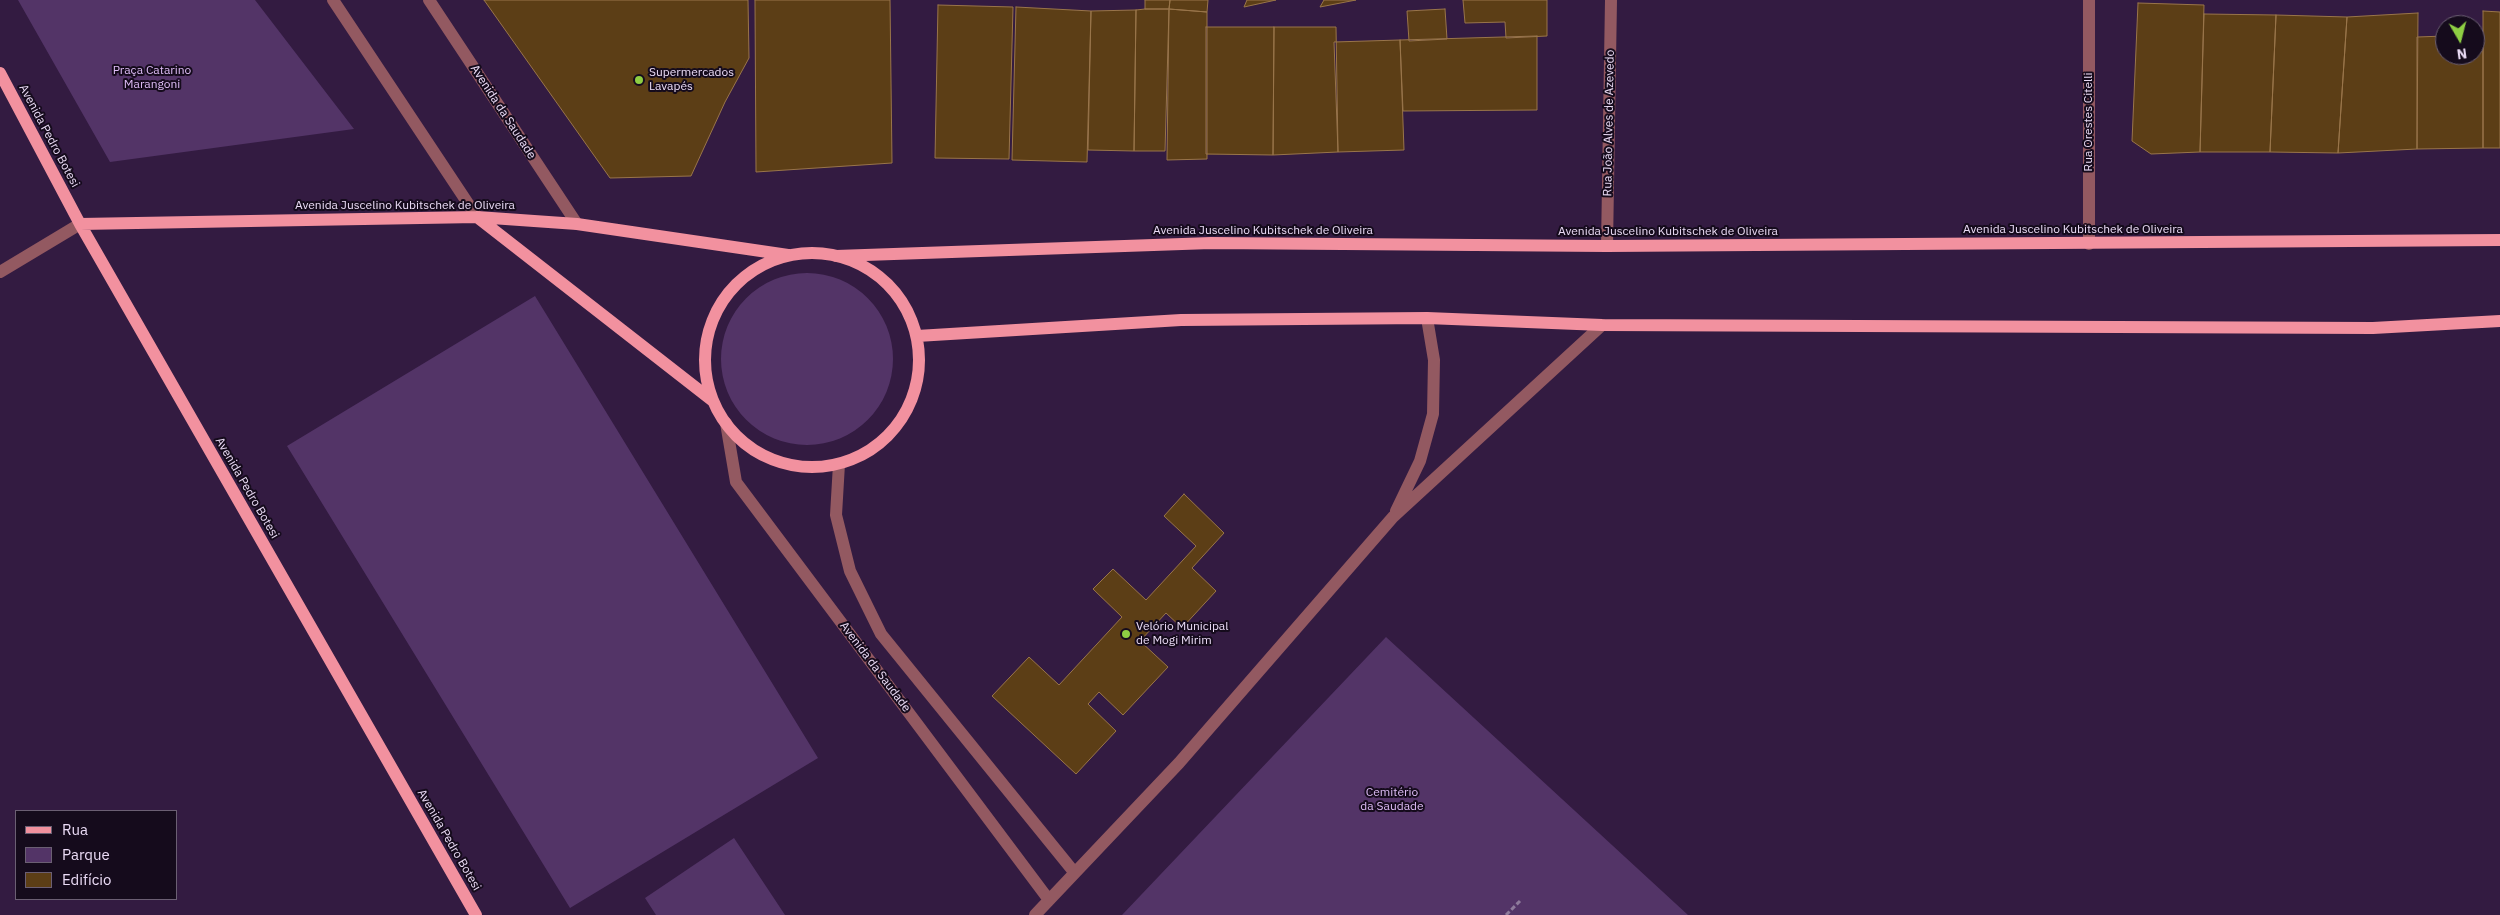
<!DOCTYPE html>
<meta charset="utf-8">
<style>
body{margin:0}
#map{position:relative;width:2500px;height:915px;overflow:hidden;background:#331b41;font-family:"IBM Plex Sans",sans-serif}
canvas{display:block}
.legend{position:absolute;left:15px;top:810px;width:162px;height:90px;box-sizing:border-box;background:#150b1c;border:1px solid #6b5f73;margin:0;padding:6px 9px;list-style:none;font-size:15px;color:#ebdcf6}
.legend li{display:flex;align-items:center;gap:10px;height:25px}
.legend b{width:25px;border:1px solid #6b5f73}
.north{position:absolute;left:2435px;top:15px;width:50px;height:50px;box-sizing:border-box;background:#150b1c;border:1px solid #6b5f73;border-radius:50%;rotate:172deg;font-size:14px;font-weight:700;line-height:20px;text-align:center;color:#ebdcf6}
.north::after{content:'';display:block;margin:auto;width:18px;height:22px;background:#8ece43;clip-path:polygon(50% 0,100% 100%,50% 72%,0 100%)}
</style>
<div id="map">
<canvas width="2500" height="915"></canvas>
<ul class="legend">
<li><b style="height:6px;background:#f2919f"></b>Rua</li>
<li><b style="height:14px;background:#533467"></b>Parque</li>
<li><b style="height:14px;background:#5c3e16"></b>Edifício</li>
</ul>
<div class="north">N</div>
</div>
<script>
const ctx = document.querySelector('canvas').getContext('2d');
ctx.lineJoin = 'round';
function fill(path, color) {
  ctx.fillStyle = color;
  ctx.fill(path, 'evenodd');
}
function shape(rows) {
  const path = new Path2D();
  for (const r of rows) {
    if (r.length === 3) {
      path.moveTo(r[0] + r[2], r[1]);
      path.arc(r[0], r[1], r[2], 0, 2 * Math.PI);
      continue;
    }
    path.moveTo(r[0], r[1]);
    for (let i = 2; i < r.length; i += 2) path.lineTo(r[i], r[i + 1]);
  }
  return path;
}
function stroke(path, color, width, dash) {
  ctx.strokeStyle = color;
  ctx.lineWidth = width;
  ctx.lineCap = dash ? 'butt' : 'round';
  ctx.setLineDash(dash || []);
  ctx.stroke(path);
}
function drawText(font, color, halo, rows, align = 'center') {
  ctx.font = font + ' "IBM Plex Sans",sans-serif';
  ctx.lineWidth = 4;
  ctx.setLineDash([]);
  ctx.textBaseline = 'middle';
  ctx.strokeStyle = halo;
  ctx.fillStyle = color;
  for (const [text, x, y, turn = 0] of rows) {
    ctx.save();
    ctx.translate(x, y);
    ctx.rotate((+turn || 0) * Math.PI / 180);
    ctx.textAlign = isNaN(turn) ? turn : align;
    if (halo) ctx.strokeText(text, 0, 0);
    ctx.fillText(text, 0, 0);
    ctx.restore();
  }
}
fill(shape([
 [18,0,255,0,354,129,110,162],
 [807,359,86],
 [535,296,818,758,570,908,287,446],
 [1386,637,1688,915,1122,915],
 [734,838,785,915,656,915,645,898]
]), '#533467');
const building = shape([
 [484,0,748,0,749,58,725,102,691,176,610,178,484,0],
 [755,0,890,0,892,163,756,172,755,0],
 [1145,0,1170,0,1169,9,1145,9,1145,0],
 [1170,0,1208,0,1207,12,1169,9,1170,0],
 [1247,0,1276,0,1244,7,1247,0],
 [1324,0,1356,0,1320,7,1324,0],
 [1463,0,1547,0,1547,36,1506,38,1505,22,1465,23,1463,0],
 [2138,3,2204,5,2200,152,2151,154,2132,141,2138,3],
 [938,5,1013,7,1009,159,935,158,938,5],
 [1016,7,1091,11,1087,162,1012,160,1016,7],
 [1145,9,1169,9,1165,151,1134,151,1136,10,1145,9],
 [1169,9,1207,12,1207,159,1167,160,1169,9],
 [1445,9,1447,39,1409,41,1407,11,1445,9],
 [1136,10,1134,151,1088,150,1091,11,1136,10],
 [2483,11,2500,12,2500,148,2483,148,2483,11],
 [2418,13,2417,149,2338,153,2347,17,2418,13],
 [2204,14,2276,15,2270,152,2200,152,2204,14],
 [2276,15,2347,17,2338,153,2270,152,2276,15],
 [1206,27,1274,27,1273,155,1206,154,1206,27],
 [1274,27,1336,27,1338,152,1273,155,1274,27],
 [1537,36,1537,110,1403,111,1400,40,1537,36],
 [2445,36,2445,55,2475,55,2475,36,2483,36,2483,148,2417,149,2417,37,2445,36],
 [1400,40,1404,150,1338,152,1334,42,1400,40],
 [1184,494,1224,533,1192,568,1216,591,1182,628,1166,613,1140,641,1168,667,1123,715,1099,692,1088,704,1116,731,1076,774,992,696,1029,657,1059,685,1122,617,1093,589,1113,569,1146,600,1196,546,1164,516,1184,494]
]);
fill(building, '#5c3e16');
stroke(building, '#99754a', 1);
stroke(shape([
 [1506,915,1520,901]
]), '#8e7b9b', 3, [5, 2.5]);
stroke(shape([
 [333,0,477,217],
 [429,0,577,224],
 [2089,0,2089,244],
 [1607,246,1611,0],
 [0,272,80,224],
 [726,423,736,482,1049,900],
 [839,464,836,515,850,571,881,634,1074,872],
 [1396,511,1420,461,1433,414,1434,360,1427,318],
 [1035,915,1179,763,1393,517,1602,325]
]), '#935961', 12);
stroke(shape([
 [0,73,80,224,476,915],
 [477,217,713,401],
 [80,224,477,217,577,224,788,255],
 [812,360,107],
 [836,256,1211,243,1607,246,2500,240],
 [917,336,1181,320,1427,318,1602,325,2373,328,2500,321]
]), '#f2919f', 12);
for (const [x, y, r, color] of [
 [639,80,5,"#8ece43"],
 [1126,634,5,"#8ece43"]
]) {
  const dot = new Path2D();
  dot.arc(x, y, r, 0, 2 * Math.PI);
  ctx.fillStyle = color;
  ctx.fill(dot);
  stroke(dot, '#150b1c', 2);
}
drawText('12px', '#dfbdf7', '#150b1c', [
 ["Praça Catarino",152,71],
 ["Marangoni",152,85],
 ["Cemitério",1392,793],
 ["da Saudade",1392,807]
]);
drawText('12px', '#ebdcf6', '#150b1c', [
 ["Supermercados",649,73],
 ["Lavapés",649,87],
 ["Velório Municipal",1136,627],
 ["de Mogi Mirim",1136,641]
], 'left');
drawText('12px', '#ebdcf6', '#150b1c', [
 ["Avenida da Saudade",503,112,57],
 ["Rua Orestes Citelli",2089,122,-90],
 ["Rua João Alves de Azevedo",1609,123,-89],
 ["Avenida Pedro Botesi",49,136,62],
 ["Avenida Juscelino Kubitschek de Oliveira",405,206],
 ["Avenida Juscelino Kubitschek de Oliveira",2073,230],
 ["Avenida Juscelino Kubitschek de Oliveira",1263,231],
 ["Avenida Juscelino Kubitschek de Oliveira",1668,232],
 ["Avenida Pedro Botesi",247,488,60],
 ["Avenida da Saudade",875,667,53],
 ["Avenida Pedro Botesi",449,840,60]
]);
</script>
